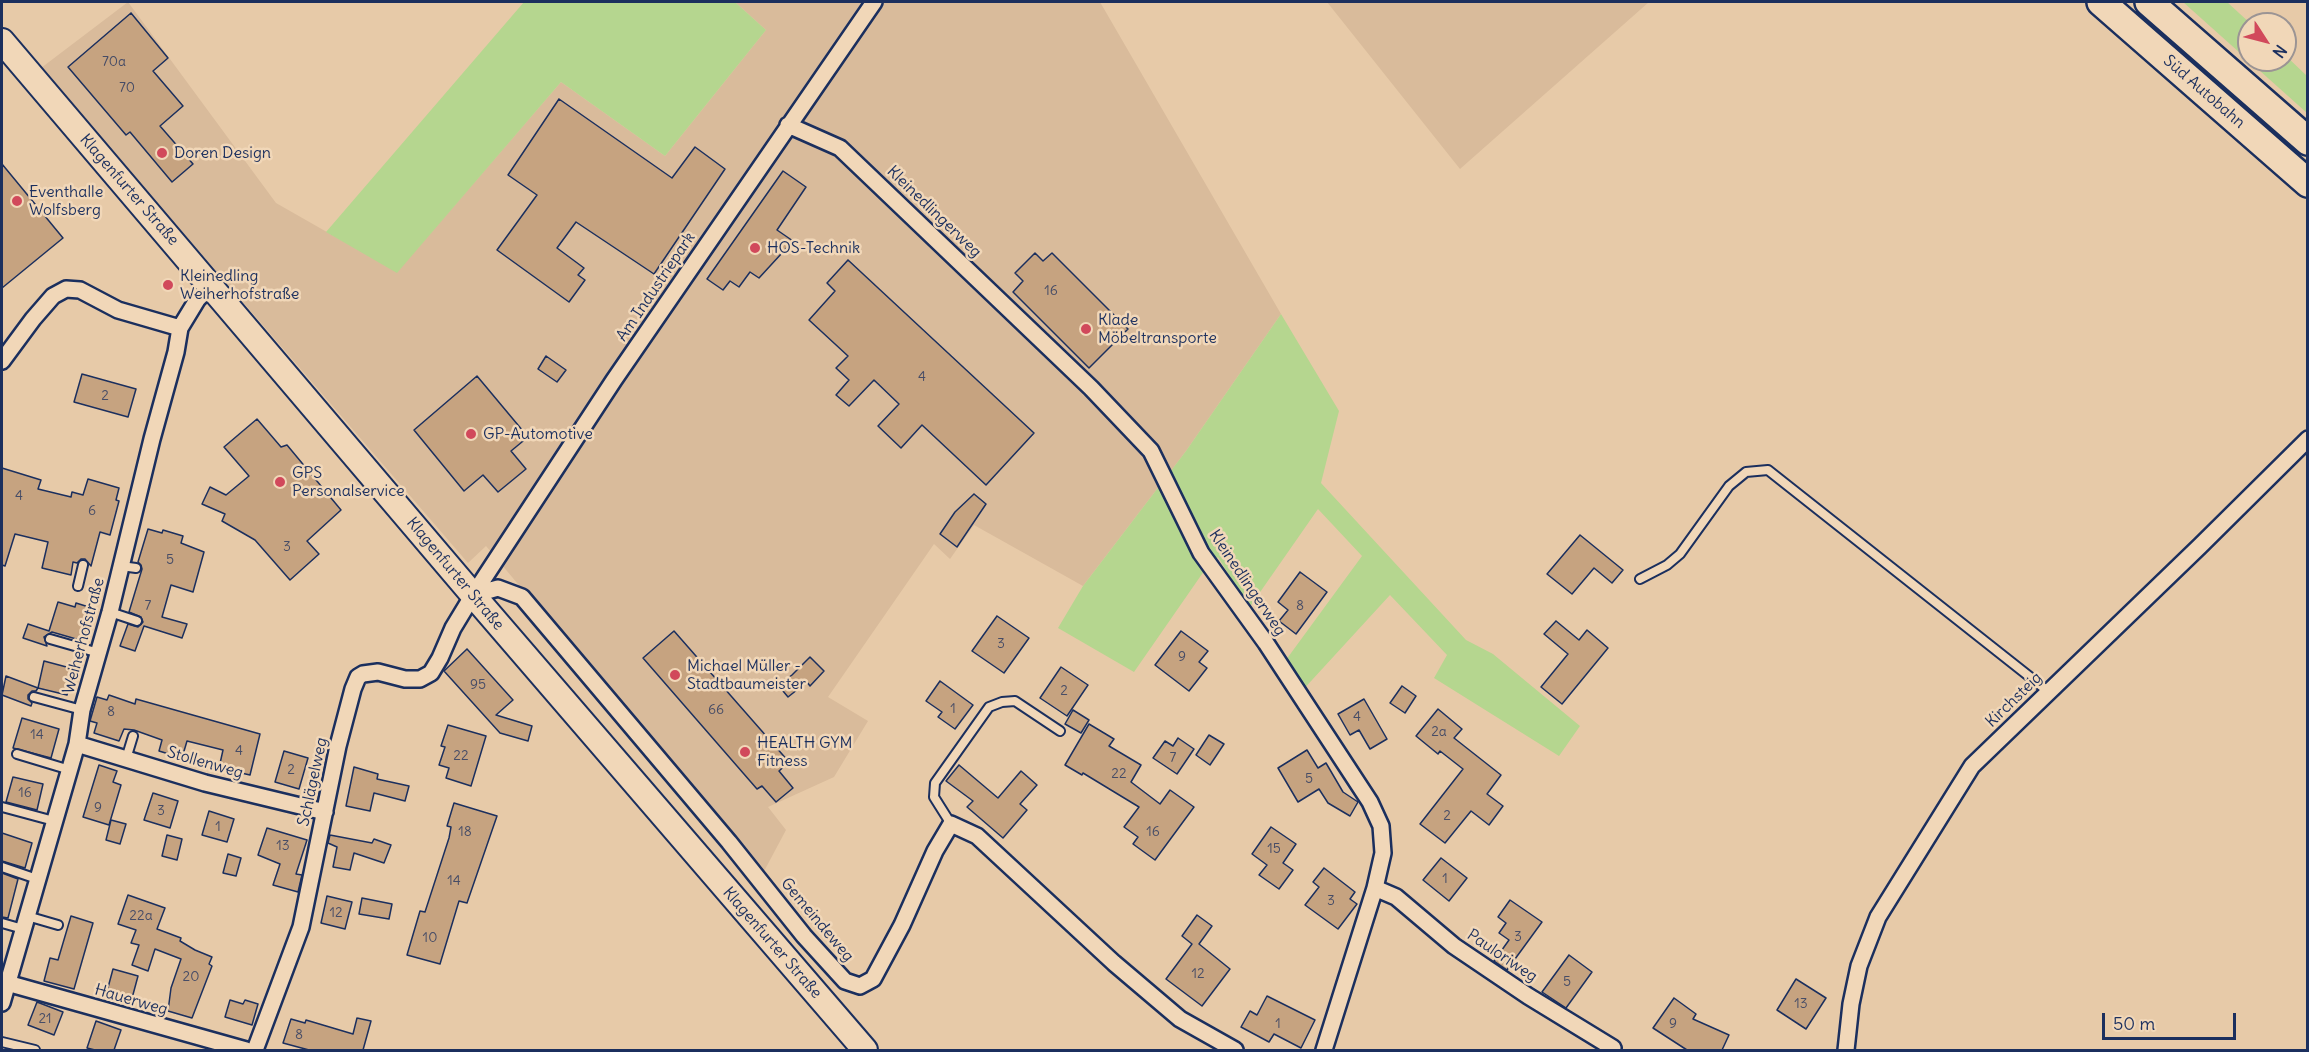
<!DOCTYPE html>
<meta charset="utf-8">
<style>
body{margin:0}
#map{position:relative;width:2309px;height:1052px;overflow:hidden;background:#e7caa8;font-family:Delius,sans-serif}
canvas{display:block}
.frame{position:absolute;inset:0;border:3px solid #1b2f5e;pointer-events:none}
.north{position:absolute;left:2237px;top:12px;width:60px;height:60px;box-sizing:border-box;background:#f1d7b8;border:2px solid #9b9494;border-radius:50%;rotate:126deg;font-size:16px;font-weight:700;line-height:24px;text-align:center;color:#1b2f5e}
.north::after{content:'';display:block;margin:auto;width:21px;height:27px;background:#d1495b;clip-path:polygon(50% 0,100% 100%,50% 72%,0 100%)}
.scale{position:absolute;left:2102px;top:1013px;width:134px;height:27px;box-sizing:border-box;border:3px solid #1b2f5e;border-top:0;padding-left:8px;font-size:18px;line-height:21px;white-space:nowrap;color:#1b2f5e;-webkit-text-stroke:4px #f1d7b8;paint-order:stroke}
</style>
<div id="map">
<canvas width="2309" height="1052"></canvas>
<div class="frame"></div>
<div class="north">N</div>
<div class="scale">50 m</div>
</div>
<script>
const ctx = document.querySelector('canvas').getContext('2d');
ctx.lineJoin = 'round';
function fill(path, color) {
  ctx.fillStyle = color;
  ctx.fill(path, 'evenodd');
}
function shape(rows) {
  const path = new Path2D();
  for (const r of rows) {
    path.moveTo(r[0], r[1]);
    for (let i = 2; i < r.length; i += 2) path.lineTo(r[i], r[i + 1]);
  }
  return path;
}
function stroke(path, color, width, dash) {
  ctx.strokeStyle = color;
  ctx.lineWidth = width;
  ctx.lineCap = dash ? 'butt' : 'round';
  ctx.setLineDash(dash || []);
  ctx.stroke(path);
}
function drawText(font, color, halo, rows, align = 'center') {
  ctx.font = font + ' Delius,sans-serif';
  ctx.lineWidth = 5;
  ctx.setLineDash([]);
  ctx.textBaseline = 'middle';
  ctx.strokeStyle = halo;
  ctx.fillStyle = color;
  for (const [text, x, y, turn = 0] of rows) {
    ctx.save();
    ctx.translate(x, y);
    ctx.rotate((+turn || 0) * Math.PI / 180);
    ctx.textAlign = isNaN(turn) ? turn : align;
    if (halo) ctx.strokeText(text, 0, 0);
    ctx.fillText(text, 0, 0);
    ctx.restore();
  }
}
fill(shape([
 [128,2,276,203,397,272,561,82,665,156,766,30,735,2,1100,2,1281,314,1186,451,1083,586,974,525,950,559,934,544,828,697,868,721,834,777,768,807,786,830,762,875,486,546,468,563,41,68],
 [1327,2,1649,2,1460,169]
]), '#d9bb9b');
fill(shape([
 [524,2,735,2,766,30,665,156,561,82,397,273,326,232],
 [2183,2,2227,2,2251,24,2249,24,2249,60,2285,60,2285,55,2307,76,2307,113],
 [1281,314,1339,411,1321,483,1466,640,1493,654,1580,726,1559,756,1434,678,1447,655,1390,595,1301,692,1283,664,1362,556,1318,509,1249,608,1218,557,1202,574,1134,672,1058,628,1083,586,1186,451]
]), '#b5d68f');
const building = shape([
 [131,13,168,58,153,71,183,106,160,126,193,164,172,182,130,132,126,135,68,67,131,13],
 [559,99,672,178,695,147,725,169,654,274,576,222,557,248,584,268,578,275,585,280,569,302,497,250,537,195,508,175,559,99],
 [2,164,63,238,2,288,2,164],
 [783,171,806,187,777,230,793,241,759,278,750,272,739,287,730,281,723,290,707,279,783,171],
 [1035,253,1043,261,1052,253,1128,329,1089,368,1013,292,1023,281,1015,273,1035,253],
 [848,260,1034,433,986,485,922,425,901,448,878,426,899,404,874,380,849,406,836,395,849,380,836,368,848,356,809,320,835,291,827,283,848,260],
 [546,356,566,370,557,382,538,369,546,356],
 [82,374,136,389,128,417,74,402,82,374],
 [477,376,528,437,511,451,526,469,498,492,483,475,464,491,414,430,477,376],
 [257,419,281,447,287,445,341,510,307,541,319,554,290,580,255,540,222,521,225,514,202,504,210,487,226,495,249,476,224,447,257,419],
 [2,468,41,480,38,489,71,497,72,492,83,495,88,479,119,488,116,500,119,501,110,535,100,532,91,566,85,559,81,559,77,563,73,562,71,575,42,568,48,542,15,534,5,566,2,565,2,468],
 [974,494,986,504,957,547,940,534,955,512,974,494],
 [148,529,162,533,163,530,183,536,181,543,204,552,193,592,171,585,162,617,187,624,182,638,144,626,135,651,120,646,128,624,138,627,143,622,141,617,129,612,142,569,141,565,138,562,148,529],
 [1580,535,1623,570,1612,583,1594,568,1572,594,1547,574,1580,535],
 [1300,572,1327,592,1296,634,1279,621,1288,610,1278,602,1300,572],
 [58,602,75,607,76,603,92,608,83,641,52,632,44,637,47,646,23,638,28,624,49,631,58,602],
 [997,616,1029,638,1004,673,972,651,997,616],
 [1556,621,1579,640,1587,630,1608,648,1562,704,1541,687,1568,654,1544,634,1556,621],
 [674,631,789,762,779,771,793,788,776,802,762,786,757,789,643,658,674,631],
 [1181,631,1208,651,1199,662,1207,668,1189,691,1155,665,1181,631],
 [467,649,513,700,496,715,532,726,528,741,500,733,444,671,467,649],
 [810,657,824,671,810,686,807,682,788,697,778,685,792,675,810,657],
 [44,661,74,669,67,695,38,688,44,661],
 [1061,667,1088,685,1067,716,1040,698,1061,667],
 [6,676,38,688,36,691,32,691,28,695,28,699,32,703,31,706,2,695,6,676],
 [940,681,973,705,955,729,938,717,942,712,926,701,940,681],
 [1402,686,1416,696,1405,713,1390,703,1402,686],
 [109,695,135,704,136,699,260,734,250,775,219,768,223,750,187,741,182,758,159,751,162,740,134,730,124,729,119,741,94,733,97,723,90,721,97,697,107,700,109,695],
 [1364,699,1387,739,1370,749,1359,730,1350,735,1338,714,1364,699],
 [1438,709,1462,729,1454,738,1501,775,1487,794,1503,806,1489,825,1471,811,1445,843,1420,824,1463,769,1440,751,1438,754,1416,736,1438,709],
 [1073,710,1089,720,1081,733,1065,724,1073,710],
 [22,718,59,729,51,758,13,748,22,718],
 [1089,724,1114,739,1109,746,1141,765,1131,782,1160,804,1170,790,1194,807,1155,860,1133,844,1138,837,1124,827,1139,807,1083,773,1082,775,1065,765,1089,724],
 [448,725,486,736,471,786,446,778,449,768,439,765,445,747,441,746,448,725],
 [1209,735,1224,744,1210,765,1196,755,1209,735],
 [1178,738,1194,749,1177,774,1153,758,1165,741,1173,746,1178,738],
 [1307,750,1318,768,1326,763,1343,792,1358,802,1350,816,1328,803,1319,789,1298,802,1278,768,1307,750],
 [284,751,308,758,299,789,275,782,284,751],
 [99,765,117,771,113,782,121,785,109,825,83,817,99,765],
 [959,765,998,798,1021,771,1037,785,1020,804,1027,810,1003,838,967,807,973,801,946,781,959,765],
 [354,767,378,774,377,779,409,786,405,801,374,793,370,811,346,806,354,767],
 [13,777,43,784,37,810,6,802,13,777],
 [153,793,178,801,170,828,144,820,153,793],
 [454,803,497,816,467,903,459,901,440,964,407,955,420,911,425,912,449,838,451,827,447,826,454,803],
 [209,811,234,819,227,842,202,835,209,811],
 [111,820,126,824,120,844,106,840,111,820],
 [1271,827,1296,844,1283,863,1293,870,1279,889,1259,875,1267,865,1252,854,1271,827],
 [267,828,307,840,296,874,302,875,298,892,273,885,280,864,258,855,267,828],
 [2,833,32,843,25,868,2,861,2,833],
 [167,835,182,839,177,860,162,856,167,835],
 [330,835,372,843,374,839,391,845,384,863,354,853,350,870,333,867,337,847,328,843,330,835],
 [228,854,241,858,236,876,223,873,228,854],
 [1441,858,1467,878,1449,901,1423,880,1441,858],
 [1324,868,1355,892,1350,899,1357,904,1338,929,1305,905,1319,887,1313,882,1324,868],
 [2,873,18,879,8,918,2,917,2,873],
 [128,895,165,908,157,929,181,938,180,941,195,950,212,957,209,964,212,966,192,1018,168,1011,171,988,181,959,155,949,148,971,132,965,139,945,131,943,136,930,118,924,128,895],
 [327,896,352,902,345,929,321,923,327,896],
 [362,898,392,904,389,919,359,914,362,898],
 [1510,900,1542,922,1507,970,1494,961,1509,940,1499,933,1506,923,1498,917,1510,900],
 [1197,915,1212,926,1199,944,1230,969,1202,1006,1166,979,1192,944,1182,936,1197,915],
 [71,916,93,923,74,989,44,981,50,958,58,960,71,916],
 [1569,955,1592,972,1566,1008,1542,992,1569,955],
 [113,969,138,976,131,1002,106,995,113,969],
 [1796,979,1826,998,1806,1029,1777,1010,1796,979],
 [1267,996,1315,1020,1301,1048,1274,1034,1269,1042,1241,1027,1250,1011,1257,1015,1267,996],
 [1674,998,1696,1014,1693,1019,1729,1035,1722,1050,1687,1050,1653,1028,1674,998],
 [230,1000,243,1004,245,1000,258,1004,252,1025,225,1017,230,1000],
 [37,1002,63,1012,54,1035,28,1025,37,1002],
 [357,1018,371,1021,363,1050,309,1050,283,1043,291,1019,305,1023,306,1020,353,1034,357,1018],
 [96,1021,121,1030,114,1050,95,1050,87,1048,96,1021]
]);
fill(building, '#c6a380');
stroke(building, '#1b2f5e', 1.5);
const service = shape([
 [121,566,136,568],
 [1640,579,1667,565,1680,554,1729,486,1746,472,1768,470,2049,692],
 [78,586,83,565],
 [110,612,137,621],
 [50,639,99,653],
 [34,697,82,710],
 [17,754,70,770],
 [126,759,133,736],
 [2,807,54,821],
 [951,824,934,797,935,783,989,707,1002,702,1015,701,1060,731],
 [2,867,37,879],
 [27,916,58,925],
 [2,923,23,929],
 [2,1042,35,1050]
]);
const minor = shape([
 [788,125,840,148,1091,388,1151,451,1201,553,1266,643,1370,802,1381,826,1383,853,1375,888,1324,1050],
 [2,361,33,319,53,296,66,289,80,290,118,310,180,328],
 [473,595,498,588,522,597,729,842,804,936,845,981,860,986,873,979,902,925,935,851,951,824,977,836,1114,963,1180,1019,1235,1050],
 [77,744,205,783,325,812],
 [1375,888,1396,897,1454,946,1528,996,1613,1048],
 [7,983,246,1050],
 [2,1003,77,744,82,710,110,612,152,439,176,352,180,328,197,300,210,286],
 [255,1050,301,927,338,746,353,689,358,677,363,674,378,672,405,679,420,679,431,673,440,658,453,628,473,595,614,380,874,2],
 [1846,1050,1851,1004,1859,966,1878,917,1972,766,2200,546,2308,439]
]);
const primary = shape([
 [2,41,473,595,865,1050]
]);
const motorway = shape([
 [2101,2,2308,183],
 [2149,2,2308,141]
]);
stroke(service, '#1b2f5e', 12);
stroke(minor, '#1b2f5e', 20);
stroke(primary, '#1b2f5e', 28);
stroke(motorway, '#1b2f5e', 32);
stroke(service, '#f1d7b8', 8);
stroke(minor, '#f1d7b8', 15);
stroke(primary, '#f1d7b8', 24);
stroke(motorway, '#f1d7b8', 27);
for (const [x, y, r, color] of [
 [162,153,6,"#d1495b"],
 [17,201,6,"#d1495b"],
 [755,248,6,"#d1495b"],
 [168,285,6,"#d1495b"],
 [1086,329,6,"#d1495b"],
 [471,434,6,"#d1495b"],
 [280,482,6,"#d1495b"],
 [675,675,6,"#d1495b"],
 [745,752,6,"#d1495b"]
]) {
  const dot = new Path2D();
  dot.arc(x, y, r, 0, 2 * Math.PI);
  ctx.fillStyle = color;
  ctx.fill(dot);
  stroke(dot, '#f1d7b8', 2);
}
drawText('14px', '#464c66', null, [
 ["70a",114,62],
 ["70",127,88],
 ["16",1051,291],
 ["4",922,377],
 ["2",105,396],
 ["4",19,496],
 ["6",92,511],
 ["3",287,547],
 ["5",170,560],
 ["7",148,606],
 ["8",1300,606],
 ["3",1001,644],
 ["9",1182,657],
 ["95",478,685],
 ["2",1064,691],
 ["1",953,709],
 ["66",716,710],
 ["8",111,712],
 ["4",1357,717],
 ["2a",1439,732],
 ["14",37,735],
 ["4",239,751],
 ["22",461,756],
 ["7",1173,758],
 ["2",291,770],
 ["22",1119,774],
 ["5",1309,779],
 ["16",25,793],
 ["9",98,808],
 ["3",161,811],
 ["2",1447,816],
 ["1",218,827],
 ["18",465,832],
 ["16",1153,832],
 ["13",283,846],
 ["15",1274,849],
 ["1",1445,879],
 ["14",454,881],
 ["3",1331,901],
 ["12",336,913],
 ["22a",141,916],
 ["3",1518,937],
 ["10",430,938],
 ["12",1198,974],
 ["20",191,977],
 ["5",1567,982],
 ["13",1801,1004],
 ["21",45,1019],
 ["1",1278,1024],
 ["9",1673,1024],
 ["8",299,1035]
]);
drawText('16px', '#1b2f5e', '#f1d7b8', [
 ["Süd Autobahn",2204,92,41],
 ["Klagenfurter Straße",129,190,49],
 ["Kleinedlingerweg",934,212,44],
 ["Am Industriepark",656,287,-56],
 ["Klagenfurter Straße",455,574,50],
 ["Kleinedlingerweg",1247,583,56],
 ["Weiherhofstraße",84,636,-75],
 ["Kirchsteig",2014,700,-44],
 ["Stollenweg",205,763,16],
 ["Schlägelweg",313,782,-78],
 ["Gemeindeweg",817,920,50],
 ["Klagenfurter Straße",772,943,49],
 ["Pauloriweg",1502,956,34],
 ["Hauerweg",131,1000,16]
]);
drawText('16px', '#1b2f5e', '#f1d7b8', [
 ["Doren Design",174,153],
 ["Eventhalle",29,192],
 ["Wolfsberg",29,210],
 ["HOS-Technik",767,248],
 ["Kleinedling",180,276],
 ["Weiherhofstraße",180,294],
 ["Klade",1098,320],
 ["Möbeltransporte",1098,338],
 ["GP-Automotive",483,434],
 ["GPS",292,473],
 ["Personalservice",292,491],
 ["Michael Müller -",687,666],
 ["Stadtbaumeister",687,684],
 ["HEALTH GYM",757,743],
 ["Fitness",757,761]
], 'left');
</script>
